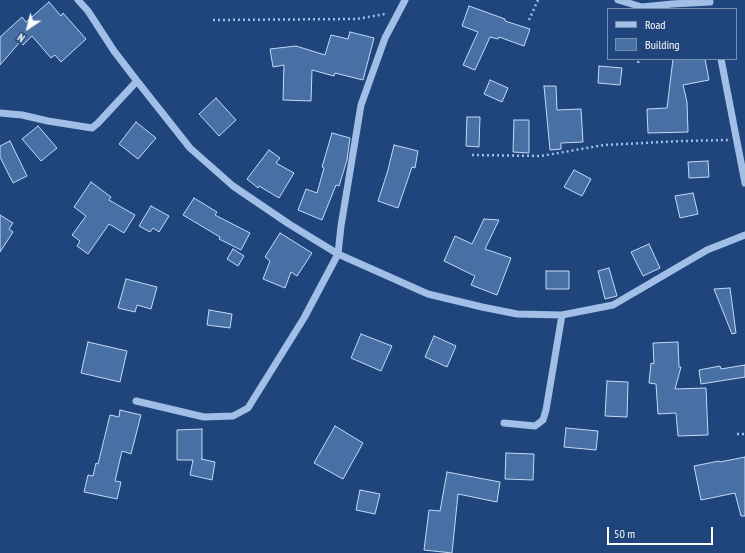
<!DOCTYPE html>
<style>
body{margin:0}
#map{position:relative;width:745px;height:553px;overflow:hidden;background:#1f457c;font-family:"PT Sans Narrow",sans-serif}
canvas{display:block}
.legend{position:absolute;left:607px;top:8px;width:130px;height:52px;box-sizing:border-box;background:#1f457c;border:1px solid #798fb0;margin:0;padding:5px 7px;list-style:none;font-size:12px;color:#fff}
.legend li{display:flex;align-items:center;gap:8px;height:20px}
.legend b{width:20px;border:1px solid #798fb0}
.north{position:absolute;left:8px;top:8px;width:40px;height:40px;-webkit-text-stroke:3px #1f457c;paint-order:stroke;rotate:215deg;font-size:11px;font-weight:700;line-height:16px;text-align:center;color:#fff}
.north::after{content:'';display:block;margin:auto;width:14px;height:18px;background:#fff;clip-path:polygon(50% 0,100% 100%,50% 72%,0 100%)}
.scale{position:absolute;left:607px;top:527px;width:106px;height:18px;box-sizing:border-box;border:2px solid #fff;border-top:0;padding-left:5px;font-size:12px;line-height:14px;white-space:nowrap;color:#fff;-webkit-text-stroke:3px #1f457c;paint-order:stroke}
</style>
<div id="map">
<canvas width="745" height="553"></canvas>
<ul class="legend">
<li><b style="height:5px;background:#a1bfe6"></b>Road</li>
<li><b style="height:11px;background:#4870a5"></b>Building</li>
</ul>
<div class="north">N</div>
<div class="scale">50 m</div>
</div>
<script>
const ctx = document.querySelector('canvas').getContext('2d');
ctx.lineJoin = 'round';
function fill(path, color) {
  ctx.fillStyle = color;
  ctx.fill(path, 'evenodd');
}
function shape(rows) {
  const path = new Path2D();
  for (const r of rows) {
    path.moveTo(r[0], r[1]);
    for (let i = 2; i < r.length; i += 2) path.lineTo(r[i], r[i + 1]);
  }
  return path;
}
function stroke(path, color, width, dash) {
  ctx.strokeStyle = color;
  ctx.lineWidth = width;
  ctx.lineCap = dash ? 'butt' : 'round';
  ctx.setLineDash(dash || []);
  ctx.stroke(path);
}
const building = shape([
 [49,2,61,16,63,13,86,39,61,62,55,55,51,58,32,36,23,45,20,42,0,65,0,37,22,17,26,22,49,2],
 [469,6,505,19,505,21,530,29,524,46,499,37,498,39,490,37,475,70,463,65,478,32,462,26,469,6],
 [350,32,374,38,363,80,335,73,334,76,312,70,311,101,283,100,284,65,273,67,270,49,296,46,325,55,331,35,348,39,350,32],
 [673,59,705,59,709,80,683,85,687,102,688,132,648,133,647,109,667,108,673,59],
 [599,66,622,68,620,85,598,83,599,66],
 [490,80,508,88,502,102,484,94,490,80],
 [544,86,556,86,557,110,581,109,583,142,561,143,561,149,550,150,544,86],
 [216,98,236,120,219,136,199,114,216,98],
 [467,117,480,117,479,147,466,146,467,117],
 [514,120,529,120,529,153,513,152,514,120],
 [136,122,156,138,138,159,119,144,136,122],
 [38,126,57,148,41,161,22,139,38,126],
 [332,133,350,138,347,160,339,186,336,185,322,220,298,210,306,189,317,193,324,168,322,167,332,133],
 [10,141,27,176,13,183,0,157,0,146,10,141],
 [394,145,418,151,415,168,412,167,398,208,378,201,388,170,394,145],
 [269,150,280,158,276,163,294,173,279,198,259,186,258,188,247,179,269,150],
 [708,161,709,177,689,178,688,162,708,161],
 [574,170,591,179,582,196,564,187,574,170],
 [91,182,111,197,109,200,135,215,124,233,109,224,88,254,77,246,80,241,72,235,86,216,74,207,91,182],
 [693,193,698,214,680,218,675,196,693,193],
 [194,198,217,212,215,215,250,233,241,250,219,239,220,237,183,215,194,198],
 [151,206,169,216,159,232,153,228,150,232,139,226,151,206],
 [0,215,13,223,9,229,13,232,0,252,0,215],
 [484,219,499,220,485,249,511,258,497,295,471,285,475,276,444,261,455,236,472,244,484,219],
 [280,233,312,253,297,276,291,272,285,288,263,279,270,261,265,257,280,233],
 [649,244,660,268,643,276,631,252,649,244],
 [233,249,244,256,238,266,227,259,233,249],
 [609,268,617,296,605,299,598,271,609,268],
 [546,271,569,271,569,289,546,289,546,271],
 [126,279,157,287,151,309,137,305,135,312,118,308,126,279],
 [730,288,736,333,732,334,714,289,730,288],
 [209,310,232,314,230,328,207,325,209,310],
 [361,334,392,346,381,371,351,358,361,334],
 [434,336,456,346,447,367,425,357,434,336],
 [88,342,127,351,120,382,81,373,88,342],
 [678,342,679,367,681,367,675,389,706,388,708,435,678,436,676,413,658,414,656,384,649,383,651,363,654,364,653,343,678,342],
 [745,365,745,377,701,384,699,370,720,366,721,369,745,365],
 [607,381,628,382,627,417,605,416,607,381],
 [120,410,141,415,131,454,122,451,115,481,121,482,117,499,84,492,88,475,93,476,96,463,98,464,110,415,119,417,120,410],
 [335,426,363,443,343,479,314,463,335,426],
 [566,428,598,431,596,450,564,447,566,428],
 [202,429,202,459,201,459,215,462,212,480,190,475,193,460,177,460,177,430,202,429],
 [506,453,534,454,533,480,505,479,506,453],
 [745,457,745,516,741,516,735,493,701,500,694,466,719,461,720,462,745,457],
 [447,472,500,482,497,502,458,494,452,553,424,550,429,510,440,511,447,472],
 [360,490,380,494,375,514,356,510,360,490]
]);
fill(building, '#4870a5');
stroke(building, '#c5d9f5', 1);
stroke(shape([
 [213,20,357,19,385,14],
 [529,20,538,0],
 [638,63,639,59],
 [472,155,541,156,604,145,683,141,728,140],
 [737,434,745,434]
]), '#a1bfe6', 2.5, [2, 3]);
stroke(shape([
 [78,0,88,11,114,51,137,81,190,148,233,186,289,224,338,254,428,294,482,307,517,314,562,315,613,305,707,250,745,235],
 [618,0,642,7,672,4,710,2],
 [721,59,745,183],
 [0,113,22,115,48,121,92,128,98,123,137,81],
 [136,401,204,417,233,416,248,408,304,318,338,254,341,226,361,105,385,38,405,0],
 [504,423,535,426,543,420,546,410,562,315]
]), '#a1bfe6', 7);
</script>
